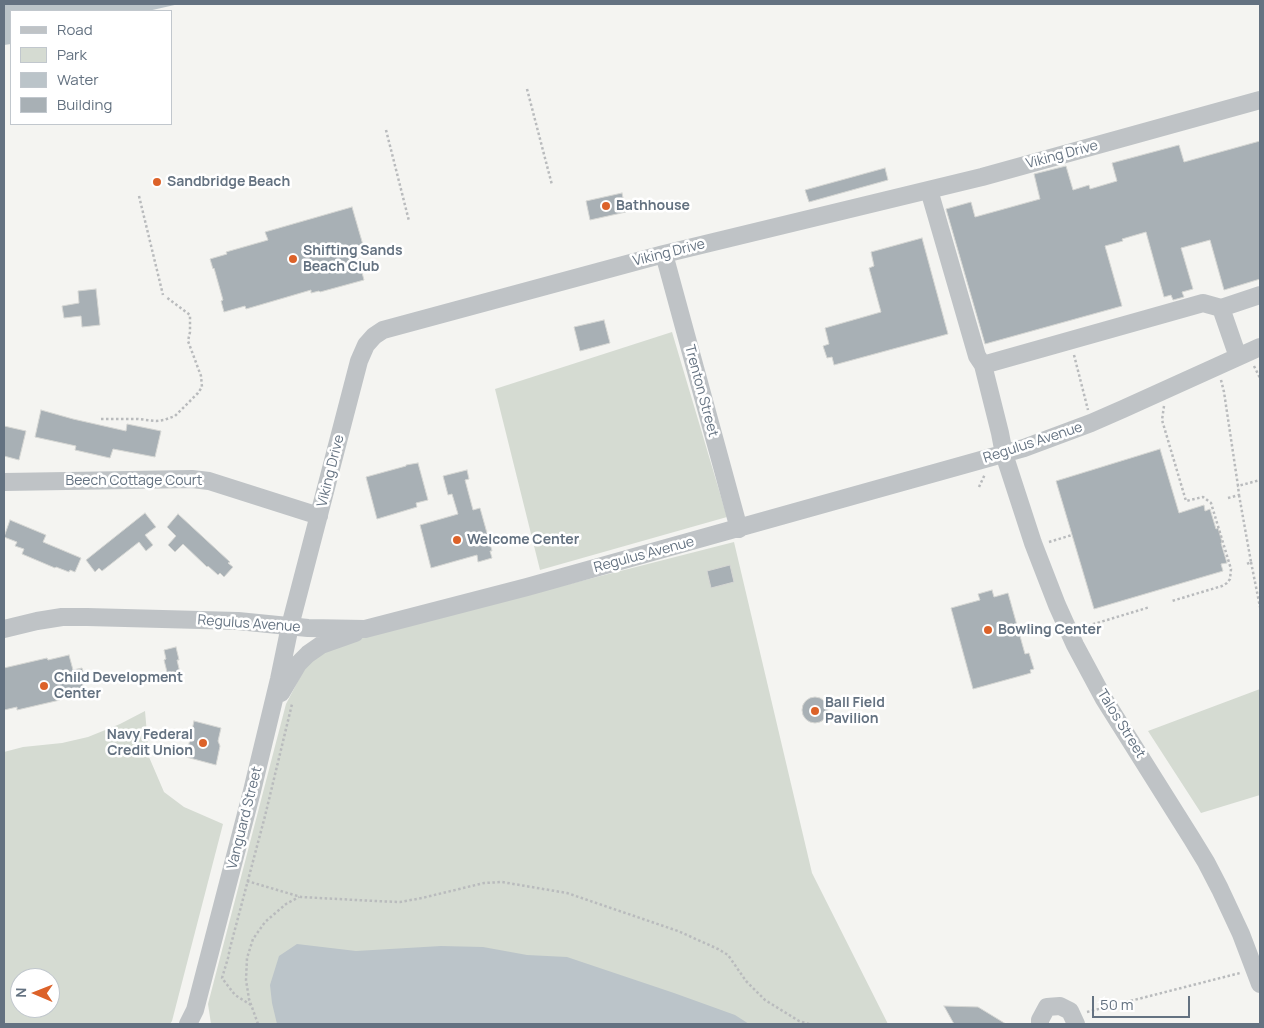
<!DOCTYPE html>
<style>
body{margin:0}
#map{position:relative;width:1264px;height:1028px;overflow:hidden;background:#f4f4f1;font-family:Manrope,sans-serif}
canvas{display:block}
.frame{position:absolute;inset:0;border:5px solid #647281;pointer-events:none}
.legend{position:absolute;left:10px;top:10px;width:162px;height:115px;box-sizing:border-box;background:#fff;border:1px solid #c1c7cd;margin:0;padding:6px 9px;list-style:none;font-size:15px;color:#647281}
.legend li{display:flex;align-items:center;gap:10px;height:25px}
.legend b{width:25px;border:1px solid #c1c7cd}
.north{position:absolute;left:10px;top:968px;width:50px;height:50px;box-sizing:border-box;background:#fff;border:1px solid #c1c7cd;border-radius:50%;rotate:271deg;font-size:14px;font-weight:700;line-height:20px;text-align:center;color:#647281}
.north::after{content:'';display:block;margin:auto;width:18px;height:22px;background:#dc6229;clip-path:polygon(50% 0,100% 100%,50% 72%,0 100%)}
.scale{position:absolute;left:1092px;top:996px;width:98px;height:22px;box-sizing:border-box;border:2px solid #647281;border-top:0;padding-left:6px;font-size:15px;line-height:18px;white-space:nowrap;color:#647281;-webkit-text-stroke:4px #fff;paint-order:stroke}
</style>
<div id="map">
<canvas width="1264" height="1028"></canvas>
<div class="frame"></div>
<ul class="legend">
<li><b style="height:6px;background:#bfc3c6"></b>Road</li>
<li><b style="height:14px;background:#d5dbd2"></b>Park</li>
<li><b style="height:14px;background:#bbc4c9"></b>Water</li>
<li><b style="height:14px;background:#a8b0b5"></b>Building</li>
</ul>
<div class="north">N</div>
<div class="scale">50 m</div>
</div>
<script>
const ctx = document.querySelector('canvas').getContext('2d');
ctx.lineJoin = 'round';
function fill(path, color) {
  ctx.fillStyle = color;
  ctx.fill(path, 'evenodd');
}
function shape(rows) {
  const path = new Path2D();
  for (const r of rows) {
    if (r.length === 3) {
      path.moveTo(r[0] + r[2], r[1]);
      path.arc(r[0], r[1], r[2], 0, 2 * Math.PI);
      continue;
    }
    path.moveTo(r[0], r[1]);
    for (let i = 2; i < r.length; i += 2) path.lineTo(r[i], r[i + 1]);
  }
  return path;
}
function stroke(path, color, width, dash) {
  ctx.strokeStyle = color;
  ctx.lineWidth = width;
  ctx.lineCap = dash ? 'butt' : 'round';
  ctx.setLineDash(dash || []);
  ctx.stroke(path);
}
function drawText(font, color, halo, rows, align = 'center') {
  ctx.font = font + ' Manrope,sans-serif';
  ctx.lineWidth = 5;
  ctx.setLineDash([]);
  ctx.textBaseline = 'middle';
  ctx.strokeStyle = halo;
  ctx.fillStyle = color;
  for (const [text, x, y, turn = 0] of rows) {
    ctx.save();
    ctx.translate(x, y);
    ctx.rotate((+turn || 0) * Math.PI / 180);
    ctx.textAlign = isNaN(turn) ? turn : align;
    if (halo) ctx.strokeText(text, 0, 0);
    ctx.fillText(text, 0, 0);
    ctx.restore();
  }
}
fill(shape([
 [672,332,727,517,540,570,495,389],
 [734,542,812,873,888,1024,211,1024,208,1004,286,704,309,660,342,642],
 [1260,689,1260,795,1201,813,1148,731],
 [145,711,149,757,164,792,184,807,223,824,172,1021,170,1024,4,1024,4,752,23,747,62,743,88,737,120,724],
 [20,978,50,978,50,1008,20,1008]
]), '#d5dbd2');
fill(shape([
 [4,4,179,4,148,11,11,11,11,44,4,45],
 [297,944,356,951,441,946,483,947,527,955,567,957,674,993,735,1015,749,1024,277,1024,272,1003,270,985,279,956]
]), '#bbc4c9');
const building = shape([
 [1260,141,1260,279,1224,290,1210,240,1181,248,1193,289,1182,292,1184,297,1173,300,1171,295,1164,297,1146,232,1122,239,1123,241,1105,246,1122,306,985,344,946,209,971,202,975,217,1040,199,1034,174,1066,166,1073,190,1089,185,1090,189,1117,181,1112,163,1179,145,1184,162,1260,141],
 [885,168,888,180,809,202,805,190,885,168],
 [622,193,626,212,590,220,586,201,622,193],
 [352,207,363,245,355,247,364,280,320,292,319,291,311,293,311,290,246,309,245,306,224,312,221,301,223,300,214,268,213,269,210,259,227,254,226,252,268,240,265,232,352,207],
 [922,238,948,334,834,365,832,357,827,358,823,346,829,344,825,328,881,312,869,268,874,266,871,252,922,238],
 [96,289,100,325,82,327,81,316,64,318,62,306,79,303,78,291,96,289],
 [604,320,610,343,580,351,574,327,604,320],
 [41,410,73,419,126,431,127,424,161,431,155,457,113,449,110,458,75,450,76,446,35,437,41,410],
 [4,426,26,431,19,460,4,456,4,426],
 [1160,449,1179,513,1204,505,1205,511,1210,509,1216,529,1218,528,1222,542,1221,543,1227,563,1221,564,1223,571,1094,609,1056,481,1160,449],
 [418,463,428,500,416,503,417,507,377,519,366,477,406,466,406,465,418,463],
 [467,470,469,479,465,480,473,510,480,508,492,551,490,551,492,558,478,562,477,555,431,568,420,525,458,514,452,494,448,495,443,476,467,470],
 [145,513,156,527,145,535,153,545,146,551,139,542,102,571,99,568,95,572,86,560,145,513],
 [178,514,230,562,228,563,233,567,224,577,220,573,218,575,208,566,207,567,183,544,175,552,168,545,176,536,167,527,178,514],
 [10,520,46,535,43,542,81,558,75,572,70,570,69,572,56,567,55,568,22,554,24,549,15,546,17,542,4,537,10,520],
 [730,565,734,582,711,588,707,571,730,565],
 [992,590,994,597,1008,593,1025,654,1029,653,1034,669,1030,670,1031,673,973,689,951,608,980,600,978,594,992,590],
 [176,647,179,660,177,660,180,673,168,676,164,660,166,659,164,650,176,647],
 [69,655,73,670,82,668,85,680,82,681,84,691,59,697,60,700,17,710,17,707,4,710,4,668,47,658,48,660,69,655],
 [815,710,13],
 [194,721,221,728,218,741,220,746,216,765,186,757,194,721],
 [944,1006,978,1007,1006,1024,954,1024,944,1006]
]);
fill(building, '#a8b0b5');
stroke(building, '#d5d6d3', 1);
stroke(shape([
 [527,89,552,185],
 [386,130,409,221],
 [139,196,163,295],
 [1074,355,1088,410],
 [1254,366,1260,378],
 [1221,380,1224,392,1238,486,1260,480],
 [1164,406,1162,420,1186,501,1203,497,1211,503,1231,569,1230,579,1227,583,1222,586,1172,601],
 [101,419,138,419,156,421,164,420,175,416,198,393,202,387,201,376,188,341,190,332,190,315,166,297],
 [979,487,985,474],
 [1239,495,1251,562,1247,564],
 [1228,498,1239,495,1238,486],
 [1049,542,1072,535],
 [1251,562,1260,607],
 [1083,626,1087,626,1150,607],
 [247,881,301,897,375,901,400,902,422,898,484,883,502,882,567,893,678,931,718,949,728,955,746,981,765,1000,799,1021,809,1024],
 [251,1005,235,995,222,978,228,958,230,948,265,816,292,704],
 [1087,1012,1240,973],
 [258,1024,249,999,246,980,247,958,253,939,265,922,286,904,299,897]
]), '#b9bbbd', 2.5, [2.5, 2.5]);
stroke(shape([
 [929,190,977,356,983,365],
 [664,254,739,529],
 [1260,295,1221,308,1203,303,983,365,1000,433,1004,454,1033,543,1057,605,1075,645,1104,699,1192,839,1206,862,1220,889,1241,934,1260,984],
 [1221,308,1238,357],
 [4,482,192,479,209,481,319,516],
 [4,629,37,621,62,617,87,617,238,621,308,628,365,629,527,587,1024,448,1091,423,1123,409,1260,347],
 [281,693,298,664,308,654,321,645,355,633],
 [188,1024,195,1010,252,791,279,679,290,626,359,361,366,345,374,336,383,330,664,254,982,177,1260,100],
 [1040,1024,1040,1020,1047,1007,1060,1006,1070,1011,1076,1024]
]), '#bfc3c6', 18);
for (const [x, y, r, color] of [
 [157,182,5,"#dc6229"],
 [606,206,5,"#dc6229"],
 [293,259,5,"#dc6229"],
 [457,540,5,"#dc6229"],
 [988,630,5,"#dc6229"],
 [44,686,5,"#dc6229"],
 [815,711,5,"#dc6229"],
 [203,743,5,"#dc6229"]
]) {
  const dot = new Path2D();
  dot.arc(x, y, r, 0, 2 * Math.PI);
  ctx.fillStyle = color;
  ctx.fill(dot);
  stroke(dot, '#fff', 2);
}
drawText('14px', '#647281', '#fff', [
 ["Viking Drive",1062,155,-15],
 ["Viking Drive",669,253,-14],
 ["Trenton Street",701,391,75],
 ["Regulus Avenue",1033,443,-18],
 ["Viking Drive",331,471,-76],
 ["Beech Cottage Court",134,481],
 ["Regulus Avenue",644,555,-15],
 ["Regulus Avenue",249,624,4],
 ["Talos Street",1121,724,58],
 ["Vanguard Street",245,818,-76]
]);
drawText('bold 14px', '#647281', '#fff', [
 ["Sandbridge Beach",167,182],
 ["Bathhouse",616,206],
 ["Shifting Sands",303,251],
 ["Beach Club",303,267],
 ["Welcome Center",467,540],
 ["Bowling Center",998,630],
 ["Child Development",54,678],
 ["Center",54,694],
 ["Ball Field",825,703],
 ["Pavilion",825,719],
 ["Navy Federal",193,735,"right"],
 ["Credit Union",193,751,"right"]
], 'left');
</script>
